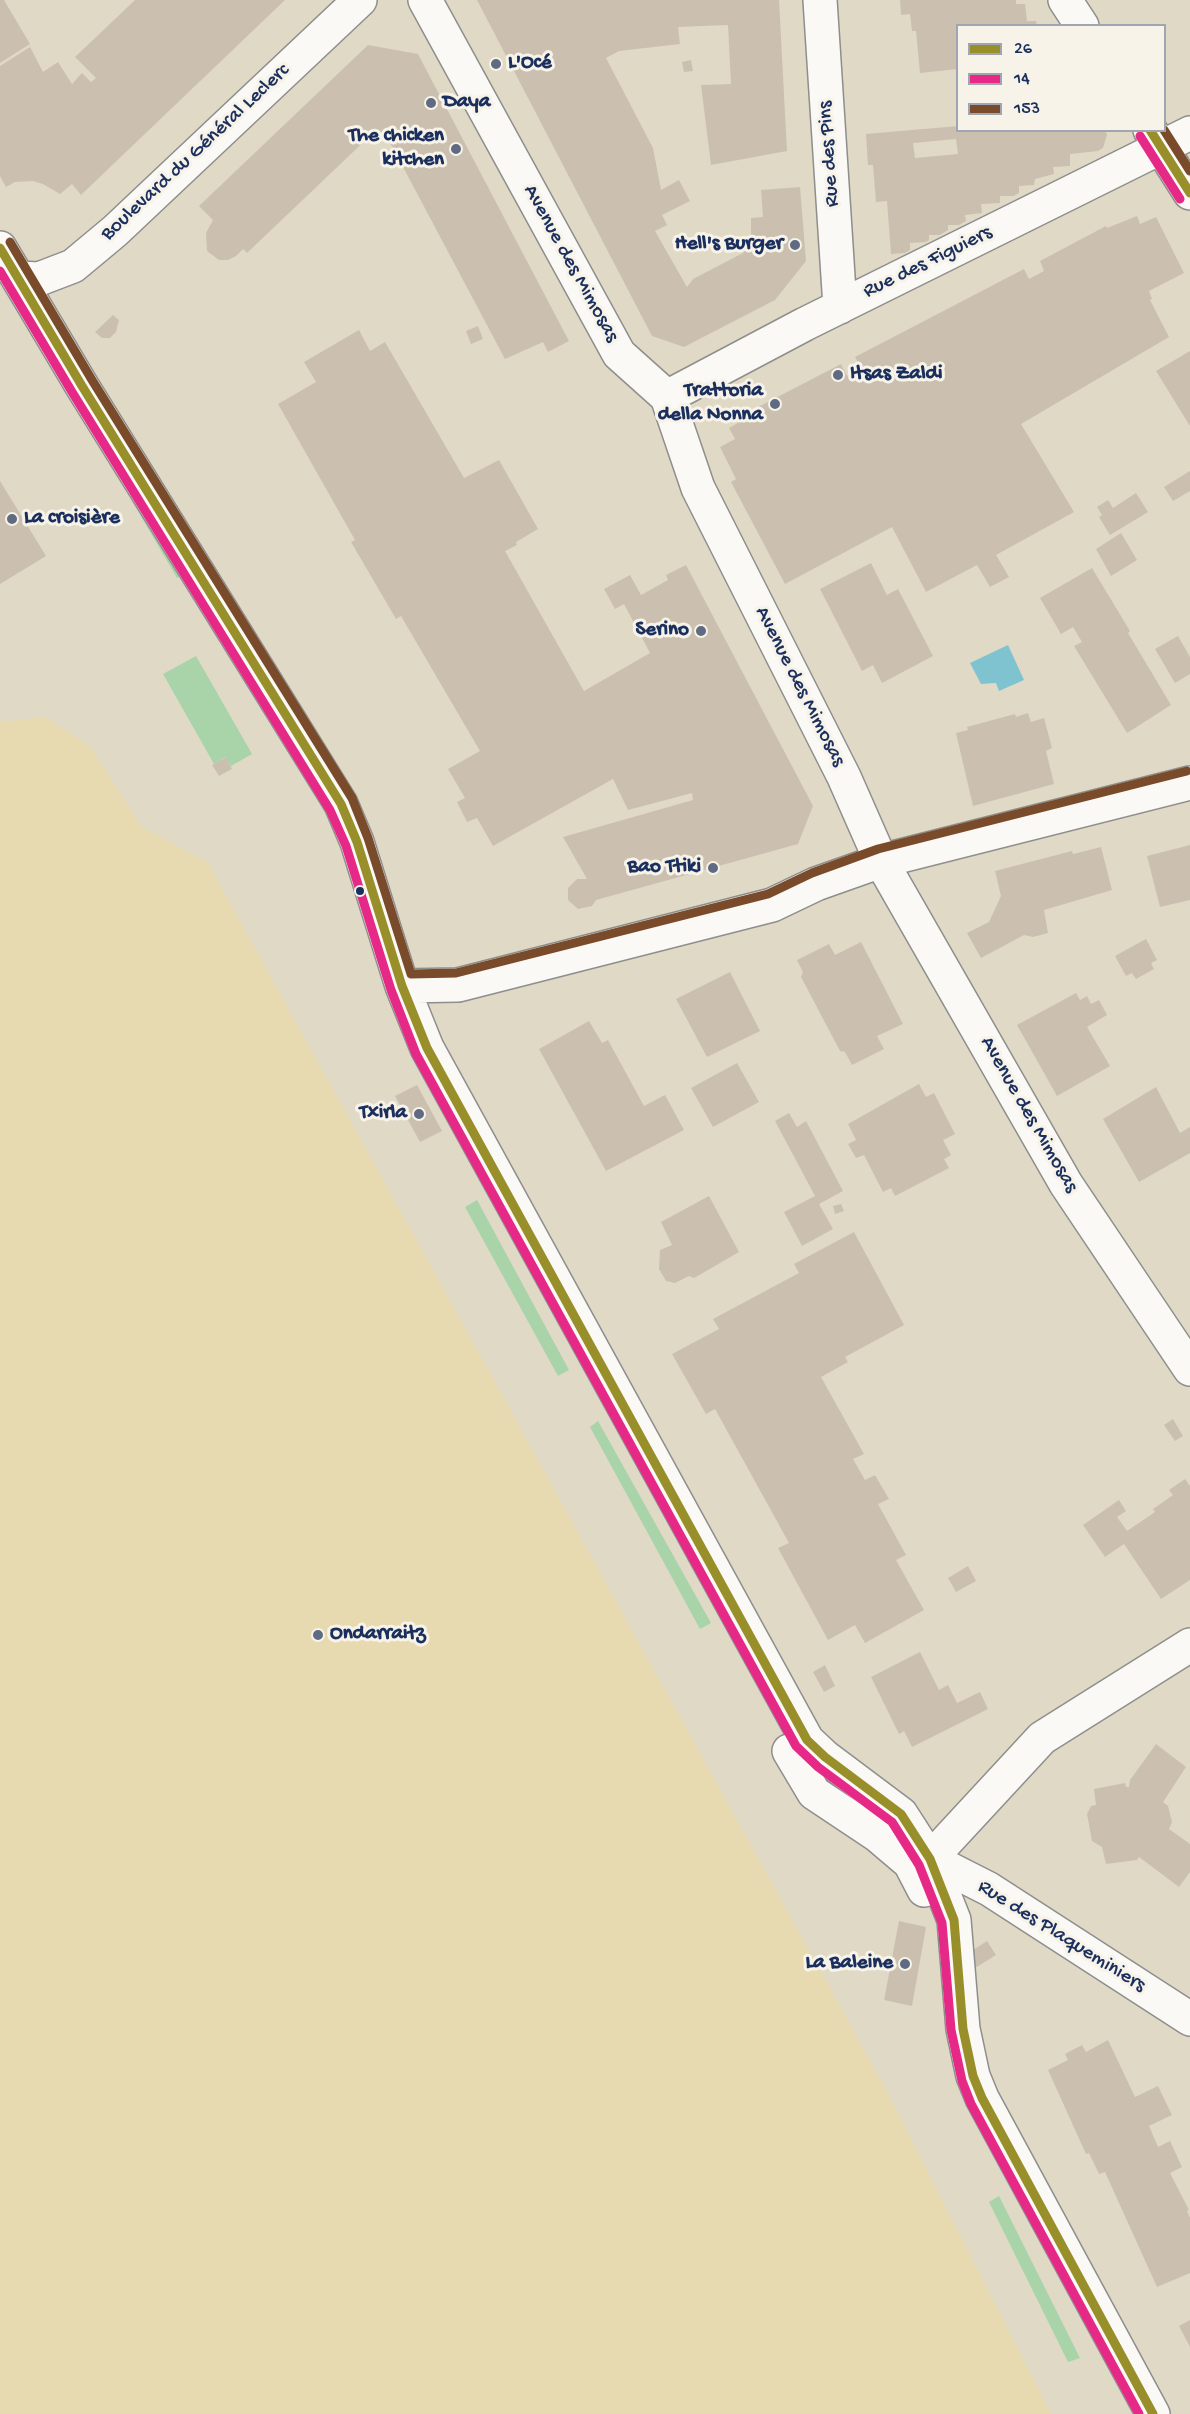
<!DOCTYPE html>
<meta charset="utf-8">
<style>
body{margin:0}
#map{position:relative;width:1190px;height:2414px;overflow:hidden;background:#e0d9c6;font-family:"Gochi Hand",sans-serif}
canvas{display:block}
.legend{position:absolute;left:956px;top:24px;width:210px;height:108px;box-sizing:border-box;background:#f7f3e8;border:2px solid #9fa5b1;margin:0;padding:8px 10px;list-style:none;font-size:18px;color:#1b2f5e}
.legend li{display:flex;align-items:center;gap:12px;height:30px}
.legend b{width:30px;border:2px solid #9fa5b1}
</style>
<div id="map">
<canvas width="1190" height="2414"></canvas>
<ul class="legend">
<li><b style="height:8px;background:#988f2a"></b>26</li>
<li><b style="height:8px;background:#e62987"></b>14</li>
<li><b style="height:8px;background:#7a4b2a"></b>153</li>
</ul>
</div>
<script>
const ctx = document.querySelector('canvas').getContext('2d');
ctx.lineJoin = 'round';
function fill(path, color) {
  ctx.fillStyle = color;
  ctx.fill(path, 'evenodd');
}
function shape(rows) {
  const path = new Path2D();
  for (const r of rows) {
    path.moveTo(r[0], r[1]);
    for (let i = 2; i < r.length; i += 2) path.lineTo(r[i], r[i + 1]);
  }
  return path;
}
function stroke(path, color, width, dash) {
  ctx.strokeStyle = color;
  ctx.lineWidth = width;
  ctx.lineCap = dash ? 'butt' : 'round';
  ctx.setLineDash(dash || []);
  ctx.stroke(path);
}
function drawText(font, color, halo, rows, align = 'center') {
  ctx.font = font + ' "Gochi Hand",sans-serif';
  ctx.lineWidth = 6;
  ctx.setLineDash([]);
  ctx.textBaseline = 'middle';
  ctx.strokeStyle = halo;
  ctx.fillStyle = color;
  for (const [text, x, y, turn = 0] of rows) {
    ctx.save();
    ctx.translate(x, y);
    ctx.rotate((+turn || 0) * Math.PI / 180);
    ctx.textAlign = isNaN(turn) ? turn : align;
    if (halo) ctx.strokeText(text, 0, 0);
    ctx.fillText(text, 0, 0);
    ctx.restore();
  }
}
fill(shape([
 [140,497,185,574,177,578,132,501],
 [196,656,252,754,231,766,225,757,214,764,163,674],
 [477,1200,569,1370,558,1376,465,1207],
 [598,1421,711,1623,700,1629,590,1427],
 [999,2196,1080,2358,1068,2362,989,2202]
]), '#a9d3a8');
fill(shape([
 [45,717,91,747,141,826,208,863,890,2097,1051,2414,0,2414,0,722]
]), '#e8dab0');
fill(shape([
 [1008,645,1024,680,999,691,996,683,981,684,970,663]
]), '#7fc3d0');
fill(shape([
 [0,0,4,0,30,44,0,63],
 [135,0,285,0,81,195,72,184,60,194,43,184,33,181,15,182,6,187,0,176,0,66,30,47,43,72,58,62,72,84,82,73,91,82,96,78,75,57],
 [477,0,779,0,787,151,711,165,701,85,731,84,728,25,678,27,680,44,619,51,606,58,653,148,661,190,679,180,690,201,662,215,667,225,655,231,687,287,693,279,743,253,751,242,751,218,763,217,761,190,800,187,806,261,775,300,684,347,652,336],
 [900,0,1016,0,1016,4,1025,4,1027,21,1036,21,1037,26,958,26,958,69,920,73,916,31,912,31,910,14,901,15],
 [368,45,418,54,569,341,548,352,543,342,505,359,386,135,373,133,247,253,243,249,236,256,228,260,219,260,207,251,206,233,213,220,199,206],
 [691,60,693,71,684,72,682,62],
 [958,126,958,130,1105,130,1107,135,1103,148,1098,151,1070,154,1070,166,1053,167,1054,174,1035,179,1034,185,1019,186,1019,193,1014,196,1000,196,1000,203,981,204,982,213,965,215,966,221,959,225,948,225,948,230,940,235,929,235,929,240,926,242,910,243,910,250,905,253,891,254,887,201,876,202,873,165,868,165,866,134],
 [956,139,958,154,915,158,913,143],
 [1137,216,1140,224,1156,217,1184,273,1149,291,1152,299,1150,300,1169,337,1021,424,1074,512,996,555,1009,577,990,587,977,565,926,592,892,527,785,584,731,482,736,479,720,447,735,439,729,428,743,420,741,416,841,364,847,376,861,368,855,357,1024,269,1029,279,1044,271,1040,261,1106,226,1107,228],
 [113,315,119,320,116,332,110,338,102,338,95,332],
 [478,326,483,339,471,344,466,331],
 [359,330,370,351,385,342,464,478,499,460,538,529,516,542,517,545,505,551,584,691,650,653,624,604,615,609,604,589,630,575,641,595,668,580,666,575,686,565,813,806,798,844,596,900,592,906,578,909,568,900,568,888,577,879,587,879,563,837,693,800,692,793,628,810,613,779,493,846,477,818,467,822,457,802,465,798,448,769,480,751,401,616,396,619,351,542,355,540,278,404,316,382,304,362],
 [1190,351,1190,426,1156,371],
 [1190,471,1190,491,1173,501,1164,487],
 [0,481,46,556,0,584],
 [1136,493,1148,512,1110,535,1099,517,1102,515,1097,507,1108,500,1113,508],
 [1121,533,1137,560,1111,576,1096,549],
 [871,563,887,595,898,589,933,656,882,683,873,665,862,671,820,589],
 [1092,568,1130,631,1128,633,1171,705,1127,733,1074,646,1082,642,1073,627,1061,634,1040,598],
 [1178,636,1190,657,1190,674,1175,683,1155,649],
 [1028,713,1031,722,1044,718,1052,748,1046,751,1054,784,973,806,956,733,968,730,967,727,1015,714,1016,717],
 [226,757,232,769,219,776,212,765],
 [1190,845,1190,900,1160,907,1147,856],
 [1101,847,1112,890,1044,910,1048,933,1033,937,1024,935,981,958,967,933,989,922,1001,896,995,871,1072,851,1073,854],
 [1146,939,1157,960,1151,963,1154,969,1136,979,1132,973,1126,976,1115,956],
 [861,942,903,1024,877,1036,884,1049,852,1065,845,1052,840,1051,801,977,803,972,797,960,829,944,835,955],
 [730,972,760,1031,707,1057,676,999],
 [1076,993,1080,1000,1087,996,1091,1004,1099,1000,1107,1015,1087,1027,1110,1066,1057,1096,1017,1025],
 [589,1021,602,1043,608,1040,644,1106,665,1095,684,1130,606,1171,539,1049],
 [737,1063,759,1102,713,1127,691,1088],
 [919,1084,926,1097,934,1093,955,1134,943,1140,951,1155,944,1159,949,1168,895,1196,891,1188,883,1192,864,1155,856,1158,848,1144,856,1140,848,1124],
 [417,1085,442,1131,420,1142,395,1096],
 [1156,1087,1180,1133,1190,1127,1190,1153,1139,1182,1103,1119],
 [789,1113,797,1127,806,1121,843,1191,819,1204,833,1229,802,1246,784,1212,815,1196,775,1121],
 [709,1196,739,1252,694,1278,689,1276,675,1283,666,1281,659,1269,660,1250,672,1245,661,1222],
 [841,1204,844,1211,835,1214,833,1206],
 [854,1232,904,1325,845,1357,848,1362,821,1377,864,1454,853,1459,865,1480,875,1475,889,1499,878,1504,906,1555,896,1560,924,1610,865,1643,855,1625,828,1640,778,1548,789,1543,715,1409,706,1414,672,1354,719,1329,713,1319,799,1273,794,1264],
 [1173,1419,1183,1436,1175,1441,1164,1425],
 [1185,1479,1190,1486,1190,1580,1161,1599,1124,1544,1105,1557,1083,1525,1119,1500,1126,1511,1117,1517,1127,1531,1155,1512,1153,1509,1173,1495,1169,1490],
 [968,1566,976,1581,956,1592,948,1578],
 [920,1652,939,1690,948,1685,957,1703,980,1692,988,1709,912,1747,904,1731,899,1734,871,1677],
 [825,1665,835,1686,824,1692,813,1672],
 [1156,1744,1186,1767,1163,1802,1168,1806,1172,1822,1169,1829,1190,1844,1190,1872,1179,1887,1139,1857,1137,1860,1106,1864,1102,1847,1092,1841,1087,1814,1091,1806,1096,1805,1094,1789,1125,1783,1126,1787,1129,1787,1130,1780],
 [899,1921,926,1927,912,2006,884,2000],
 [987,1941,996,1955,975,1968,967,1954],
 [1108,2040,1135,2097,1158,2086,1172,2115,1149,2126,1158,2147,1170,2141,1182,2167,1170,2173,1189,2210,1187,2211,1190,2218,1190,2273,1157,2287,1105,2172,1099,2174,1089,2153,1086,2154,1048,2070,1068,2060,1065,2054,1082,2045,1086,2052],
 [1190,2320,1190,2347,1179,2326]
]), '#cbc0b0');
const minor = shape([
 [425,0,619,354,667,397,698,488,844,777,881,861,1066,1184,1190,1369],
 [820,0,840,307],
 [1065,0,1082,26],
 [1150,130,1190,193],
 [0,248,82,386,341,804,357,842,402,986,427,1048,807,1740,825,1757,901,1814,930,1859,954,1920,963,2029,973,2076,982,2098,1153,2414],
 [19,278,39,279,73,266,115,231,360,0],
 [667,397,805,324,1190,133],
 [402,986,458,985,772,905,816,884,881,861,1190,783],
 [1190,1645,1042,1738,930,1859,989,1889,1190,2019],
 [789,1751,814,1793,877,1835,910,1863,924,1890]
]);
stroke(minor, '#8e8e8c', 36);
stroke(minor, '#faf9f6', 33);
stroke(shape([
 [1150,130,1190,193],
 [0,248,82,386,341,804,357,842,402,986,427,1048,807,1740,825,1757,901,1814,930,1859,954,1920,963,2029,973,2076,982,2098,1153,2414]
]), '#988f2a', 9);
stroke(shape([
 [1140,136,1180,199],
 [0,271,72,392,330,810,346,846,391,990,416,1054,796,1746,818,1767,892,1822,919,1865,942,1923,951,2030,962,2081,971,2104,1139,2414]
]), '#e62987', 9);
stroke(shape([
 [1164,130,1190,171],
 [10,242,92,380,352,798,368,838,411,974,456,973,768,894,812,873,878,849,1187,771]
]), '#7a4b2a', 9);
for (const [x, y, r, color] of [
 [496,64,6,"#606a82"],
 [431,103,6,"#606a82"],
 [456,149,6,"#606a82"],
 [795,245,6,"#606a82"],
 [838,375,6,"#606a82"],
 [775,404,6,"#606a82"],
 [12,519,6,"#606a82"],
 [701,631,6,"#606a82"],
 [713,868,6,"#606a82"],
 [360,891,5,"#1b2f5e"],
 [419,1114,6,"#606a82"],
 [318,1635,6,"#606a82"],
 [905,1964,6,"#606a82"]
]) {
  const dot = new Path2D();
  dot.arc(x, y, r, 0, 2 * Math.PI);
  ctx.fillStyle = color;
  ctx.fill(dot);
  stroke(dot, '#f7f3e8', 2);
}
drawText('bold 21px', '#1b2f5e', '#f7f3e8', [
 ["L'Océ",508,64,"left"],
 ["Daya",443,103,"left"],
 ["The chicken",444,137],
 ["kitchen",444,161],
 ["Hell's Burger",783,245],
 ["Itsas Zaldi",850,375,"left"],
 ["Trattoria",763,392],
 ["della Nonna",763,416],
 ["La croisière",24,519,"left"],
 ["Serino",689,631],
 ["Bao Ttiki",701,868],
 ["Txirla",407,1114],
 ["Ondarraitz",330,1635,"left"],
 ["La Baleine",893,1964]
], 'right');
drawText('21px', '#1b2f5e', '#f7f3e8', [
 ["Boulevard du Général Leclerc",196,153,-43],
 ["Rue des Pins",830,154,-94],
 ["Rue des Figuiers",928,263,-26],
 ["Avenue des Mimosas",570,264,61],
 ["Avenue des Mimosas",799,687,63],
 ["Avenue des Mimosas",1028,1115,60],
 ["Rue des Plaqueminiers",1061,1937,32]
]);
</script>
